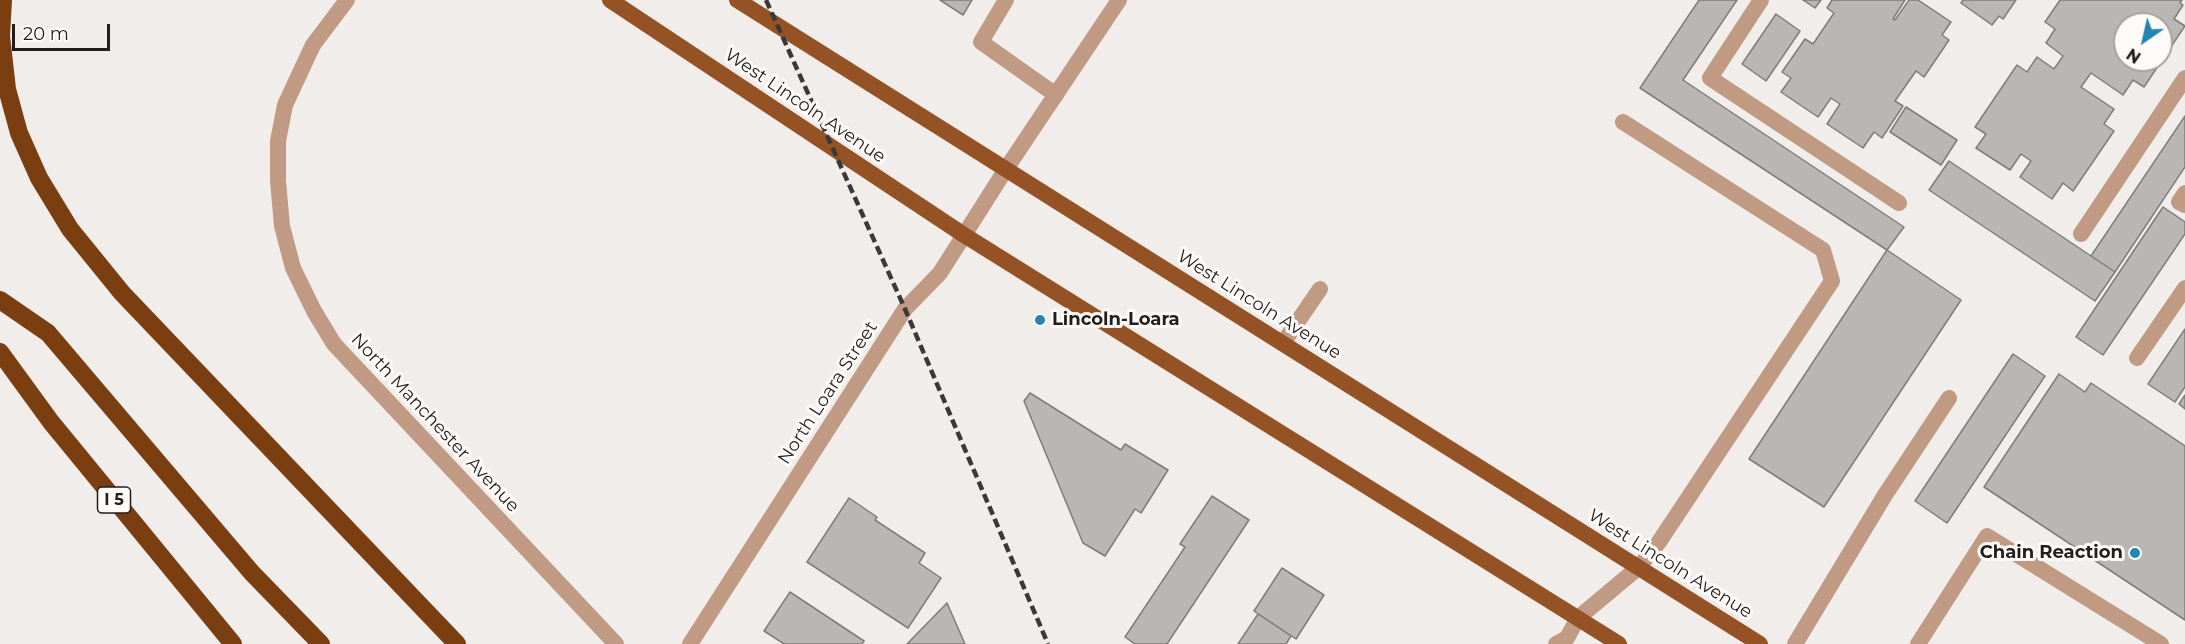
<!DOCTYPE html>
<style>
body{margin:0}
#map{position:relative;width:2185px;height:644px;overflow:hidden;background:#f1edeb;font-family:Montserrat,sans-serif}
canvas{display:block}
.north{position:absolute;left:2113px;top:12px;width:60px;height:60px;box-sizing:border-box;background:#fffbf8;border:2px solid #a6a3a1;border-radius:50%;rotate:214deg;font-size:16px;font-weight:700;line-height:24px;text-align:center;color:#201e1e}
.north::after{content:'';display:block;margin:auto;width:21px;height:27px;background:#2386b0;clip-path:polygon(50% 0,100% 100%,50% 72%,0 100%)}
.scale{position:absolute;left:12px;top:24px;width:98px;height:27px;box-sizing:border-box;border:3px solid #201e1e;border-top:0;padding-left:8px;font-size:18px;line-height:21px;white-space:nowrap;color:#201e1e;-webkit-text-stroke:4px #fffbf8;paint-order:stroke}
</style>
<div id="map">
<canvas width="2185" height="644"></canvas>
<div class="north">N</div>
<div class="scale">20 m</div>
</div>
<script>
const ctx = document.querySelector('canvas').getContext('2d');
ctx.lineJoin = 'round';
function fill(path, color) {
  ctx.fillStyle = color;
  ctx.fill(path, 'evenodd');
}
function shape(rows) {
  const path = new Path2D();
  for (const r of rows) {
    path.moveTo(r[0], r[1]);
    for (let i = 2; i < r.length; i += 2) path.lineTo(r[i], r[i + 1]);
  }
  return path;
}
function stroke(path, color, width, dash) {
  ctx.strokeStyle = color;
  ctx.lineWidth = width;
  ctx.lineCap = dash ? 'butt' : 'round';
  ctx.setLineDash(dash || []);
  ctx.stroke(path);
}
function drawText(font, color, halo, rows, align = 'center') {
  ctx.font = font + ' Montserrat,sans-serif';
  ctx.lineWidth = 6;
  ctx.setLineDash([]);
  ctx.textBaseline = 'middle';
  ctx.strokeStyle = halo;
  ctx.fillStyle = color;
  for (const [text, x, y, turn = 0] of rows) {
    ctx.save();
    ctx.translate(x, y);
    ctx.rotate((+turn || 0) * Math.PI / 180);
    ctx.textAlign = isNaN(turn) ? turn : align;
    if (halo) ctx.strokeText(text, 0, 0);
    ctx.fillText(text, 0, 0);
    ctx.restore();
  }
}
const building = shape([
 [940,0,972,0,963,15,940,0],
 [1699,0,1737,0,1683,80,1904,227,1887,250,1640,88,1699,0],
 [1803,0,1821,0,1815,8,1803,0],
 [1832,0,1905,0,1893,19,1895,20,1909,0,1918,0,1951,22,1942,35,1949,40,1924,77,1916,71,1895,101,1903,106,1882,138,1874,132,1863,148,1827,124,1840,104,1831,98,1818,117,1781,92,1791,78,1782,72,1805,39,1813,44,1834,13,1827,8,1832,0],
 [1963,0,2016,0,2003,19,1999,16,1992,25,1961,3,1963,0],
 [2060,0,2182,0,2180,3,2183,5,2174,19,2185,26,2144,87,2133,80,2123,95,2091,73,2081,87,2114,109,2104,124,2114,131,2073,191,2063,183,2052,199,2020,177,2031,161,2021,154,2010,170,1976,148,1986,134,1975,127,2017,65,2027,72,2037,57,2054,69,2063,56,2046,43,2055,29,2045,22,2060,0],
 [2125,24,2161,24,2161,60,2125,60,2125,24],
 [1776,14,1800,31,1766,81,1742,64,1776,14],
 [1906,107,1957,140,1941,165,1890,132,1906,107],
 [2185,116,2185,167,2115,272,2091,256,2185,116],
 [1949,161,2115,272,2095,301,1929,190,1949,161],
 [2163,207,2185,222,2185,234,2103,355,2076,337,2163,207],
 [1887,250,1961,300,1824,507,1749,459,1887,250],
 [2185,329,2185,387,2175,402,2148,384,2185,329],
 [2013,354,2045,376,1947,523,1915,501,2013,354],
 [2059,374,2085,392,2091,383,2185,446,2185,620,1984,487,2059,374],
 [1030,393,1121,450,1125,444,1168,470,1141,513,1135,509,1105,556,1083,543,1024,401,1030,393],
 [2185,395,2185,409,2179,404,2185,395],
 [1212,496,1249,520,1167,644,1135,644,1125,637,1185,547,1180,544,1212,496],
 [849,498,877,517,875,520,925,553,919,563,941,578,908,628,807,562,849,498],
 [1282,568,1324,595,1296,639,1254,611,1282,568],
 [790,592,864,641,862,644,784,644,764,631,790,592],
 [947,603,965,644,907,644,947,603],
 [1258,614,1291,636,1286,644,1238,644,1258,614]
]);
fill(building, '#bab6b4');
stroke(building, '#7f7c7a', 1.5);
stroke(shape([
 [1006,0,981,42,1056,95],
 [1761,0,1710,78,1899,203],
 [2185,193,2179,202,2185,205],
 [2081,234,2185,78],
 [1283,343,1320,289],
 [2137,358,2185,288],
 [1556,644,1567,638,1578,618,1639,567,1659,542,1832,281,1823,250,1623,122],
 [1795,644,1885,495,1949,398],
 [1918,644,1987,536,2161,644]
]), '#c19a84', 16);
stroke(shape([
 [347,0,313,45,285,105,278,141,278,181,282,226,293,268,314,311,334,344,616,644],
 [690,644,905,309,940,273,1006,169]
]), '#c19a84', 16);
stroke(shape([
 [1006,169,1119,0]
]), '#c19a84', 16);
stroke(shape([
 [610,0,964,235,1619,644],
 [737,0,1760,644]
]), '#955225', 16);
stroke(shape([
 [3,0,1,36,7,89,19,133,39,178,70,229,122,293,457,644],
 [0,300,48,333,252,573,321,644],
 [0,352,51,422,233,644]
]), '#7a3e11', 18);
stroke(shape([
 [766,0,905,309,1048,644]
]), '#3a3838', 4.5, [9, 4.5]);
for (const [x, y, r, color] of [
 [1040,320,6,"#2386b0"],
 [2135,553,6,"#2386b0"]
]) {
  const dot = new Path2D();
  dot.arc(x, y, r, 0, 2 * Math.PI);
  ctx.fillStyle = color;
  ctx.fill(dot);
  stroke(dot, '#fffbf8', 2);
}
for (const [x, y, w] of [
 [114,500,33]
]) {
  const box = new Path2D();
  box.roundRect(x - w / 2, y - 13, w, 26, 4.5);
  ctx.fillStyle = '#fffbf8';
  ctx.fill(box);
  stroke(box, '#201e1e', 1.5);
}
drawText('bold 16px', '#201e1e', null, [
 ["I 5",114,500]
]);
drawText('18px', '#201e1e', '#fffbf8', [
 ["West Lincoln Avenue",805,106,34],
 ["West Lincoln Avenue",1259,305,32],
 ["North Loara Street",828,393,-57],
 ["North Manchester Avenue",435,423,47],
 ["West Lincoln Avenue",1670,564,32]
]);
drawText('bold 18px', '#201e1e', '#fffbf8', [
 ["Lincoln-Loara",1052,320],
 ["Chain Reaction",2123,553,"right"]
], 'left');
</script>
